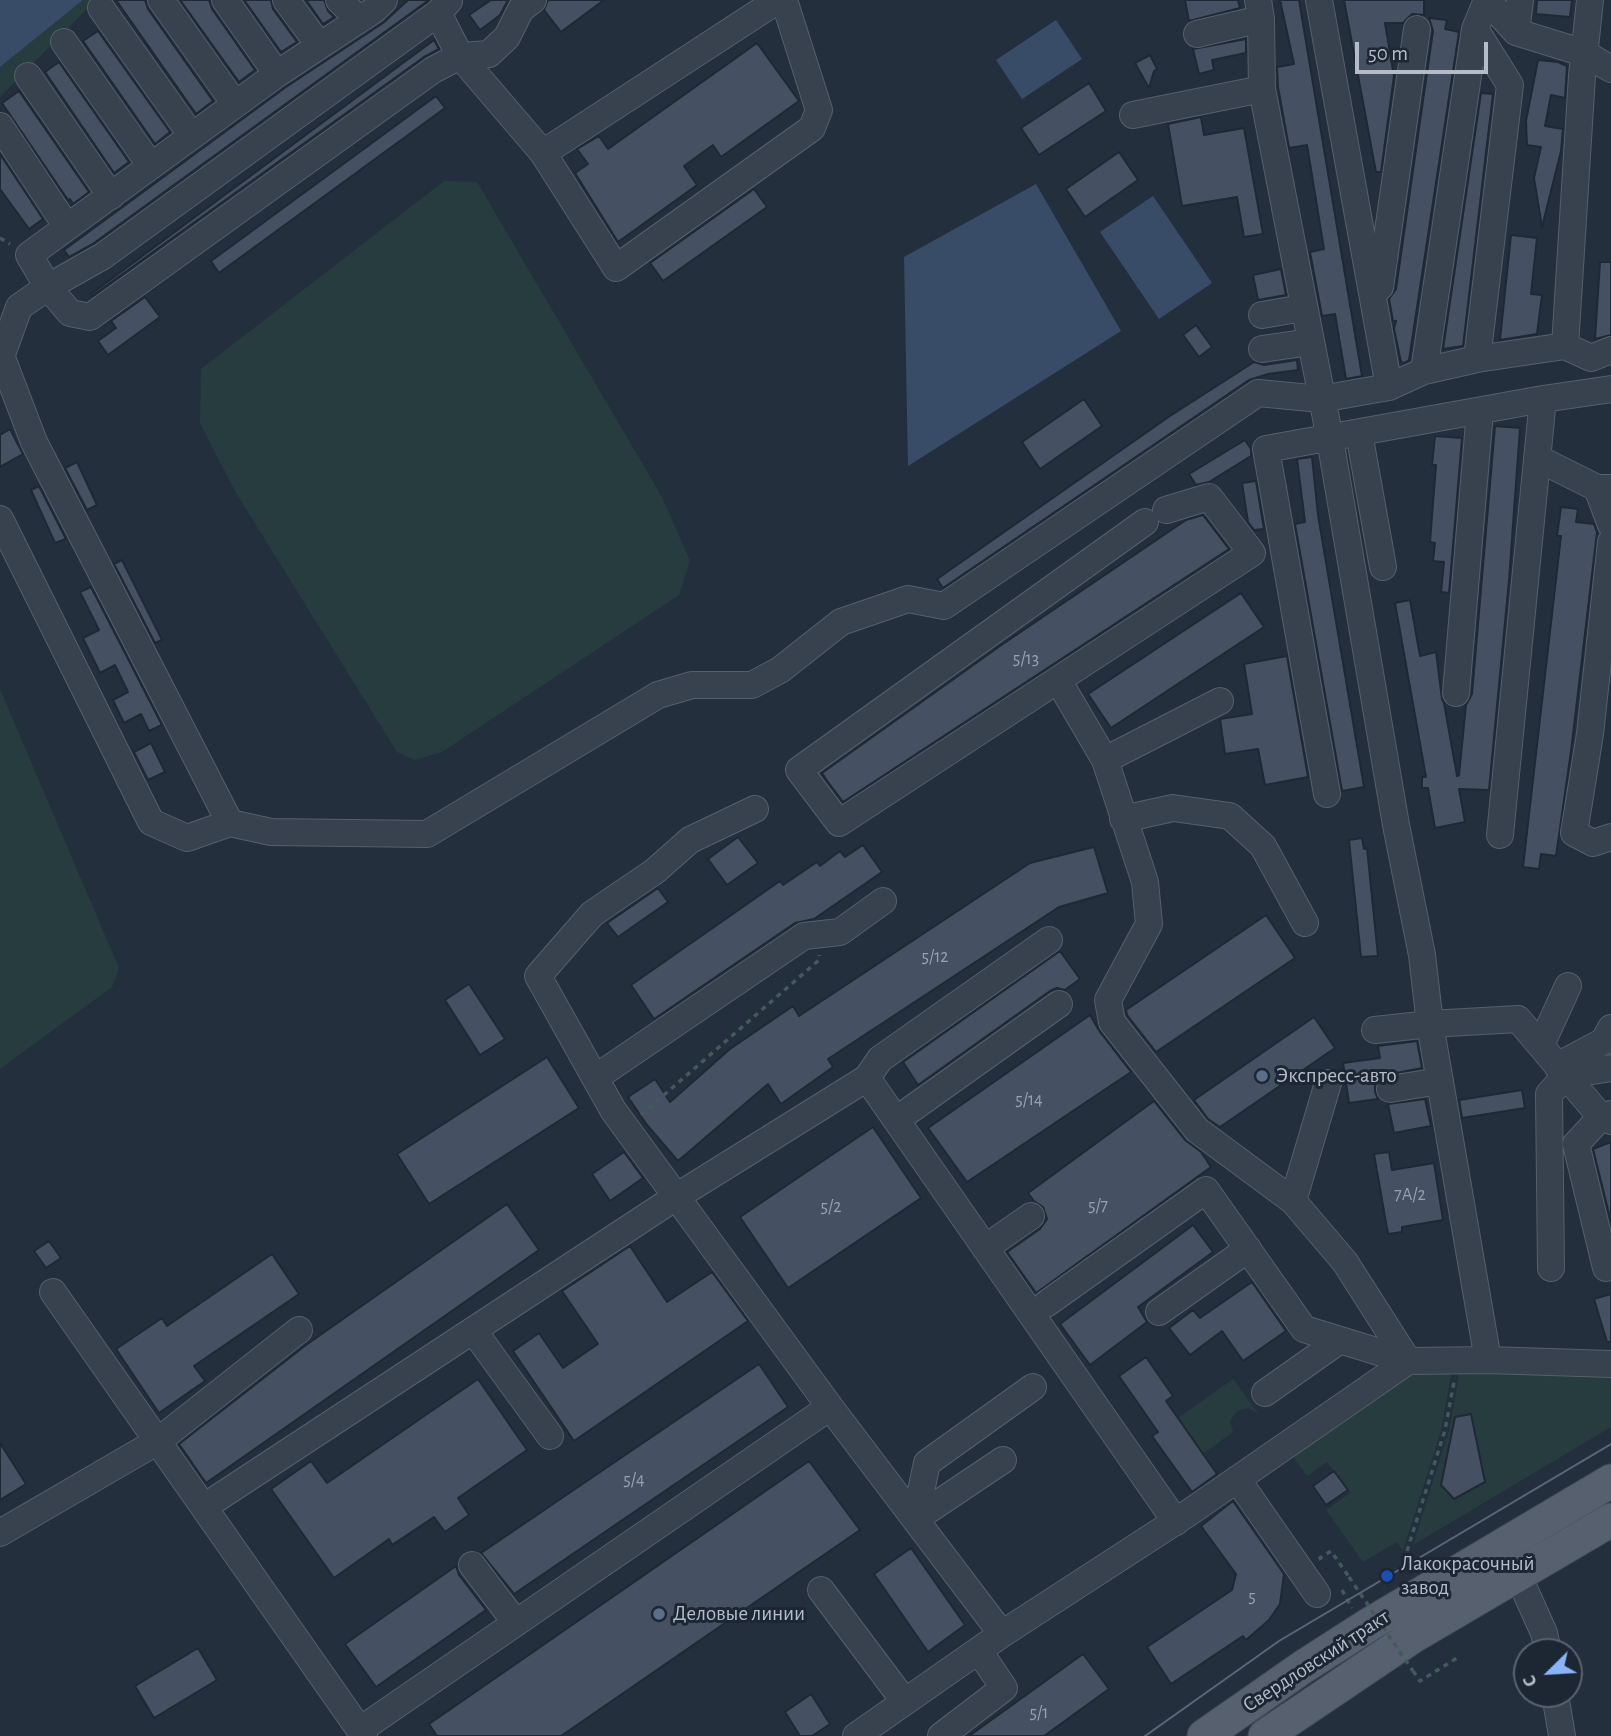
<!DOCTYPE html>
<meta charset="utf-8">
<style>
body{margin:0}
#map{position:relative;width:1611px;height:1736px;overflow:hidden;background:#242f3e;font-family:"Alegreya Sans",sans-serif}
canvas{display:block}
.north{position:absolute;left:1513px;top:1638px;width:70px;height:70px;box-sizing:border-box;background:#1d2633;border:2px solid #59626f;border-radius:50%;rotate:246deg;font-size:19px;font-weight:700;line-height:28px;text-align:center;color:#b4bcc9}
.north::after{content:'';display:block;margin:auto;width:24px;height:32px;background:#8ab4f8;clip-path:polygon(50% 0,100% 100%,50% 72%,0 100%)}
.scale{position:absolute;left:1355px;top:42px;width:133px;height:32px;box-sizing:border-box;border:4px solid #b4bcc9;border-top:0;padding-left:9px;font-size:21px;line-height:24px;white-space:nowrap;color:#b4bcc9;-webkit-text-stroke:5px #1d2633;paint-order:stroke}
</style>
<div id="map">
<canvas width="1611" height="1736"></canvas>
<div class="north">С</div>
<div class="scale">50 m</div>
</div>
<script>
const ctx = document.querySelector('canvas').getContext('2d');
ctx.lineJoin = 'round';
function fill(path, color) {
  ctx.fillStyle = color;
  ctx.fill(path, 'evenodd');
}
function shape(rows) {
  const path = new Path2D();
  for (const r of rows) {
    path.moveTo(r[0], r[1]);
    for (let i = 2; i < r.length; i += 2) path.lineTo(r[i], r[i + 1]);
  }
  return path;
}
function stroke(path, color, width, dash) {
  ctx.strokeStyle = color;
  ctx.lineWidth = width;
  ctx.lineCap = dash ? 'butt' : 'round';
  ctx.setLineDash(dash || []);
  ctx.stroke(path);
}
function drawText(font, color, halo, rows, align = 'center') {
  ctx.font = font + ' "Alegreya Sans",sans-serif';
  ctx.lineWidth = 6;
  ctx.setLineDash([]);
  ctx.textBaseline = 'middle';
  ctx.strokeStyle = halo;
  ctx.fillStyle = color;
  for (const [text, x, y, turn = 0] of rows) {
    ctx.save();
    ctx.translate(x, y);
    ctx.rotate((+turn || 0) * Math.PI / 180);
    ctx.textAlign = isNaN(turn) ? turn : align;
    if (halo) ctx.strokeText(text, 0, 0);
    ctx.fillText(text, 0, 0);
    ctx.restore();
  }
}
fill(shape([
 [83,0,96,0,0,97,0,67],
 [444,181,477,182,662,497,690,561,679,595,442,752,415,760,397,752,236,493,200,423,201,369],
 [0,689,119,968,112,987,0,1069],
 [1453,1363,1441,1431,1403,1551,1397,1542,1363,1562,1326,1510,1350,1493,1327,1462,1307,1476,1291,1454,1398,1376],
 [1461,1363,1611,1378,1611,1427,1413,1545,1450,1427],
 [1233,1379,1259,1415,1249,1408,1237,1411,1230,1421,1233,1432,1203,1454,1178,1418]
]), '#263c3f');
fill(shape([
 [0,0,83,0,0,67],
 [1056,20,1082,59,1022,99,996,60],
 [1036,184,1121,331,908,466,904,257],
 [1153,196,1212,283,1159,319,1100,232]
]), '#394c67');
const building = shape([
 [116,0,145,0,148,9,213,101,196,114,116,0],
 [180,0,209,0,212,9,255,70,239,82,180,0],
 [244,0,271,0,273,9,297,42,281,52,244,0],
 [306,0,324,0,328,11,334,17,323,24,306,0],
 [408,0,429,0,94,243,69,257,64,250,286,87,383,23,408,0],
 [491,0,508,0,500,15,480,30,469,15,491,0],
 [548,0,604,0,561,32,544,10,548,0],
 [1185,0,1238,0,1240,8,1189,21,1185,0],
 [1280,0,1299,0,1362,376,1346,379,1335,314,1322,316,1310,252,1324,249,1307,145,1289,148,1278,87,1277,67,1294,64,1280,0],
 [1344,0,1424,0,1424,15,1412,14,1403,23,1385,23,1394,76,1381,172,1376,172,1344,0],
 [1537,0,1572,0,1570,17,1536,14,1537,0],
 [1429,18,1447,20,1445,29,1459,32,1409,360,1404,363,1401,362,1394,329,1396,321,1393,321,1389,299,1396,289,1433,31,1429,18],
 [98,31,170,132,155,144,83,41,98,31],
 [1246,39,1246,53,1212,60,1214,70,1199,74,1193,49,1246,39],
 [434,40,439,49,424,57,92,296,91,294,434,40],
 [757,43,799,101,721,157,713,145,684,166,697,185,618,242,575,173,588,164,577,149,599,136,608,149,757,43],
 [1150,55,1157,69,1154,71,1149,88,1135,63,1150,55],
 [1538,60,1558,62,1567,66,1565,98,1551,95,1545,126,1563,129,1561,151,1542,227,1534,178,1541,147,1527,145,1526,121,1538,60],
 [59,62,129,162,114,173,45,72,59,62],
 [1089,83,1106,111,1039,155,1021,128,1089,83],
 [19,91,89,192,73,204,70,199,68,200,2,103,19,91],
 [1481,93,1493,94,1463,346,1443,349,1481,93],
 [436,96,445,108,219,273,211,261,436,96],
 [1201,117,1204,135,1244,128,1263,234,1244,237,1237,197,1182,206,1168,124,1201,117],
 [1119,152,1138,180,1085,217,1066,189,1119,152],
 [0,154,43,219,29,229,0,189,0,154],
 [754,189,767,207,663,281,650,263,754,189],
 [1511,235,1537,238,1531,294,1542,295,1537,334,1500,340,1511,235],
 [1600,262,1611,262,1611,335,1595,339,1600,262],
 [1281,269,1286,295,1258,300,1253,275,1281,269],
 [145,297,160,317,108,355,98,341,116,328,111,321,145,297],
 [1196,325,1212,347,1199,357,1183,335,1196,325],
 [1297,360,1298,370,1268,374,1249,380,943,588,937,579,1170,416,1254,362,1264,365,1297,360],
 [1084,399,1102,426,1040,469,1022,442,1084,399],
 [1495,426,1520,428,1509,580,1489,790,1459,789,1465,822,1435,828,1428,788,1422,788,1422,777,1426,777,1395,603,1410,600,1420,656,1436,652,1442,699,1444,703,1457,776,1459,775,1466,705,1472,694,1495,426],
 [10,429,23,454,0,467,0,435,10,429],
 [1435,436,1462,438,1449,593,1441,592,1444,562,1433,561,1435,543,1430,542,1436,465,1432,465,1435,436],
 [1245,440,1251,449,1251,456,1209,482,1196,485,1189,474,1245,440],
 [1312,457,1318,515,1364,787,1342,791,1295,524,1305,522,1297,459,1312,457],
 [77,462,97,505,87,510,65,468,77,462],
 [1256,481,1264,529,1254,530,1248,522,1242,483,1256,481],
 [39,486,66,539,55,543,31,490,39,486],
 [1561,507,1578,509,1576,522,1594,524,1597,532,1571,751,1556,856,1541,854,1539,869,1523,867,1561,536,1557,536,1561,507],
 [1203,515,1229,549,843,802,828,782,822,773,1000,646,1186,520,1203,515],
 [122,560,162,640,155,643,114,564,122,560],
 [91,587,162,725,149,731,141,714,124,723,113,700,128,692,115,665,100,673,83,638,99,630,80,592,91,587],
 [1241,593,1264,627,1111,728,1088,694,1241,593],
 [1287,656,1308,777,1265,785,1258,749,1225,754,1220,719,1252,714,1244,664,1287,656],
 [151,743,165,772,148,780,134,752,151,743],
 [738,837,758,863,727,885,708,859,738,837],
 [1362,838,1364,849,1367,848,1378,956,1361,957,1349,840,1362,838],
 [863,845,882,872,814,919,795,923,654,1019,631,985,780,881,783,885,817,862,820,866,840,851,845,857,863,845],
 [1094,847,1108,893,1059,907,828,1059,833,1067,781,1104,768,1084,678,1161,647,1125,628,1097,655,1079,670,1102,730,1049,793,1006,799,1016,1030,863,1094,847],
 [658,888,668,902,618,937,607,923,658,888],
 [1266,915,1295,958,1156,1052,1127,1015,1126,1010,1266,915],
 [1060,951,1080,979,1065,990,1057,988,1050,991,918,1085,903,1062,1060,951],
 [469,984,505,1039,480,1055,445,1000,469,984],
 [1090,1015,1100,1032,1131,1072,967,1182,928,1128,1090,1015],
 [1314,1017,1335,1048,1220,1127,1208,1119,1194,1100,1314,1017],
 [1417,1041,1422,1068,1381,1076,1375,1084,1375,1092,1378,1099,1349,1103,1343,1063,1380,1058,1378,1046,1417,1041],
 [547,1057,579,1108,429,1204,397,1154,547,1057],
 [1522,1090,1525,1108,1462,1118,1459,1100,1522,1090],
 [1425,1099,1431,1126,1394,1133,1388,1104,1425,1099],
 [1154,1101,1185,1140,1201,1152,1211,1167,1036,1293,1007,1252,1040,1229,1047,1219,1043,1207,1034,1201,1028,1193,1154,1101],
 [873,1127,921,1198,788,1288,740,1217,873,1127],
 [1611,1142,1611,1222,1593,1149,1611,1142],
 [624,1152,643,1178,610,1201,592,1174,624,1152],
 [1389,1152,1392,1170,1434,1163,1443,1220,1402,1227,1402,1232,1388,1234,1374,1154,1389,1152],
 [507,1204,539,1250,206,1483,179,1444,306,1345,507,1204],
 [1193,1225,1213,1252,1138,1307,1147,1322,1090,1365,1060,1324,1193,1225],
 [49,1241,61,1258,46,1268,34,1251,49,1241],
 [630,1246,667,1302,712,1272,748,1321,574,1441,513,1351,539,1333,563,1368,598,1344,562,1291,630,1246],
 [272,1254,299,1294,194,1366,205,1381,159,1413,116,1349,162,1318,167,1326,272,1254],
 [1252,1282,1286,1331,1243,1361,1222,1331,1190,1355,1169,1328,1193,1310,1200,1318,1252,1282],
 [1611,1294,1611,1342,1607,1342,1594,1299,1611,1294],
 [1146,1357,1173,1396,1166,1401,1217,1474,1192,1492,1152,1436,1158,1432,1119,1376,1146,1357],
 [759,1364,788,1407,514,1594,481,1553,759,1364],
 [478,1379,527,1450,458,1498,469,1515,445,1532,434,1517,392,1545,389,1539,334,1578,271,1489,311,1461,327,1483,478,1379],
 [1471,1414,1485,1482,1454,1499,1441,1485,1455,1417,1471,1414],
 [0,1443,26,1484,0,1500,0,1443],
 [809,1461,860,1530,561,1736,437,1736,429,1724,809,1461],
 [1334,1471,1348,1490,1326,1505,1313,1486,1334,1471],
 [1233,1501,1284,1574,1280,1604,1269,1620,1246,1640,1243,1636,1171,1684,1147,1647,1232,1590,1236,1574,1201,1526,1233,1501],
 [911,1548,965,1625,928,1652,874,1574,911,1548],
 [456,1566,459,1575,486,1610,376,1687,345,1644,456,1566],
 [198,1648,217,1680,154,1718,135,1686,198,1648],
 [1083,1654,1109,1689,1044,1736,969,1736,1083,1654],
 [811,1694,830,1724,812,1736,800,1736,785,1712,811,1694]
]);
fill(building, '#455162');
stroke(building, '#1f2835', 2);
const minor = shape([
 [161,0,235,104],
 [225,0,277,74],
 [286,0,319,45],
 [339,0,359,19],
 [384,0,374,10,277,74,29,255,48,287,70,313,90,317,433,70,460,56,489,54,507,37,521,9,533,0],
 [1258,0,1261,19,1262,89,1330,439,1396,825,1422,955,1430,1024,1488,1360],
 [1319,0,1389,387],
 [1487,0,1516,32,1584,53,1611,69],
 [101,8,192,136],
 [438,13,460,56,543,153,616,268,812,128,819,110,784,0],
 [1475,29,1510,85,1477,359],
 [1516,32,1520,0],
 [1197,34,1261,19],
 [64,42,151,166],
 [28,76,111,196],
 [1133,115,1262,89],
 [0,126,67,227],
 [543,153,778,0],
 [1380,287,1417,29],
 [1262,315,1303,308],
 [1565,346,1582,76,1590,0],
 [1262,349,1310,342],
 [2,358,34,442,230,823,271,832,427,834,658,695,692,685,752,685,780,670,841,622,908,599,944,606,1258,393,1321,399,1389,387,1424,371,1477,359,1565,346,1591,358,1611,350],
 [0,360,19,307,48,287,103,256,438,13,449,1],
 [1424,371,1475,29,1487,0],
 [1543,399,1611,389],
 [1359,433,1383,567],
 [1537,458,1597,488,1611,488],
 [1597,488,1611,525],
 [0,519,151,822,187,838,230,823],
 [1145,522,799,770,839,823,1252,553,1209,497,1166,510],
 [1611,542,1590,734,1574,833,1593,843,1611,837],
 [1058,680,1105,760,1145,882,1149,924,1108,1000,1112,1022,1197,1130,1293,1201,1345,1262,1408,1361,1340,1340,1265,1393],
 [1456,693,1480,411],
 [1105,760,1220,701],
 [1327,794,1266,449,1543,399,1500,835],
 [755,809,690,840,655,871,592,914,538,976,613,1110,830,1407,1002,1634],
 [1123,819,1173,808,1230,816,1263,846,1305,923],
 [1375,1030,1430,1024,1518,1019,1601,1117,1611,1121],
 [1541,1045,1568,986],
 [1557,1066,1604,1041,1611,1028],
 [595,1078,804,936,840,932,883,901],
 [867,1078,1176,1522],
 [1390,1089,1440,1081],
 [896,1120,1059,1004],
 [1293,1201,1328,1083],
 [985,1248,1031,1216],
 [1551,1268,1549,1094,1566,1075,1611,1068],
 [1606,1268,1576,1144,1601,1117,1611,1114],
 [53,1292,364,1736],
 [1046,1304,1206,1190,1304,1329,1340,1340],
 [1159,1312,1248,1249],
 [473,1330,550,1436],
 [1003,1460,915,1519,927,1463,1033,1387],
 [1237,1479,1317,1594],
 [204,1507,676,1197,867,1078,880,1059,1049,940],
 [0,1533,158,1441,299,1330],
 [472,1565,516,1623],
 [1518,1575,1544,1633,1548,1652],
 [821,1590,905,1702],
 [1555,1694,1562,1736],
 [360,1730,830,1407],
 [856,1736,1002,1634,1187,1514,1408,1361,1488,1360,1611,1364],
 [941,1736,1004,1688,979,1651]
]);
const major = shape([
 [1204,1736,1303,1667,1370,1624,1611,1481],
 [1265,1736,1412,1637,1611,1520]
]);
stroke(minor, '#565f6c', 28);
stroke(major, '#414a57', 35);
stroke(shape([
 [0,238,10,244],
 [641,1115,819,960,819,955],
 [1407,1551,1445,1430,1454,1382],
 [1321,1560,1320,1558,1331,1551,1349,1577],
 [1342,1590,1352,1608],
 [1413,1671,1420,1681,1457,1658]
]), '#44595c', 3.5, [5, 5]);
stroke(minor, '#38414e', 26);
stroke(major, '#56606e', 33);
stroke(shape([
 [1145,1736,1279,1641,1611,1444]
]), '#5a6575', 2);
stroke(shape([
 [1349,1577,1413,1671]
]), '#44595c', 3.5, [5, 5]);
for (const [x, y, r, color] of [
 [1262,1076,7,"#5c6f8a"],
 [1387,1576,7,"#1a4fb4"],
 [659,1614,7,"#5c6f8a"]
]) {
  const dot = new Path2D();
  dot.arc(x, y, r, 0, 2 * Math.PI);
  ctx.fillStyle = color;
  ctx.fill(dot);
  stroke(dot, '#1d2633', 2.5);
}
drawText('18px', '#98a1af', null, [
 ["5/13",1026,659],
 ["5/12",935,957],
 ["5/14",1029,1100],
 ["7А/2",1410,1195],
 ["5/7",1098,1206],
 ["5/2",831,1207],
 ["5/4",634,1480],
 ["5",1252,1597],
 ["5/1",1039,1713]
]);
drawText('21px', '#b4bcc9', '#1d2633', [
 ["Экспресс-авто",1276,1076],
 ["Лакокрасочный",1401,1564],
 ["завод",1401,1588],
 ["Деловые линии",673,1614]
], 'left');
drawText('21px', '#b4bcc9', '#1d2633', [
 ["Свердловский тракт",1316,1661,-33]
]);
</script>
